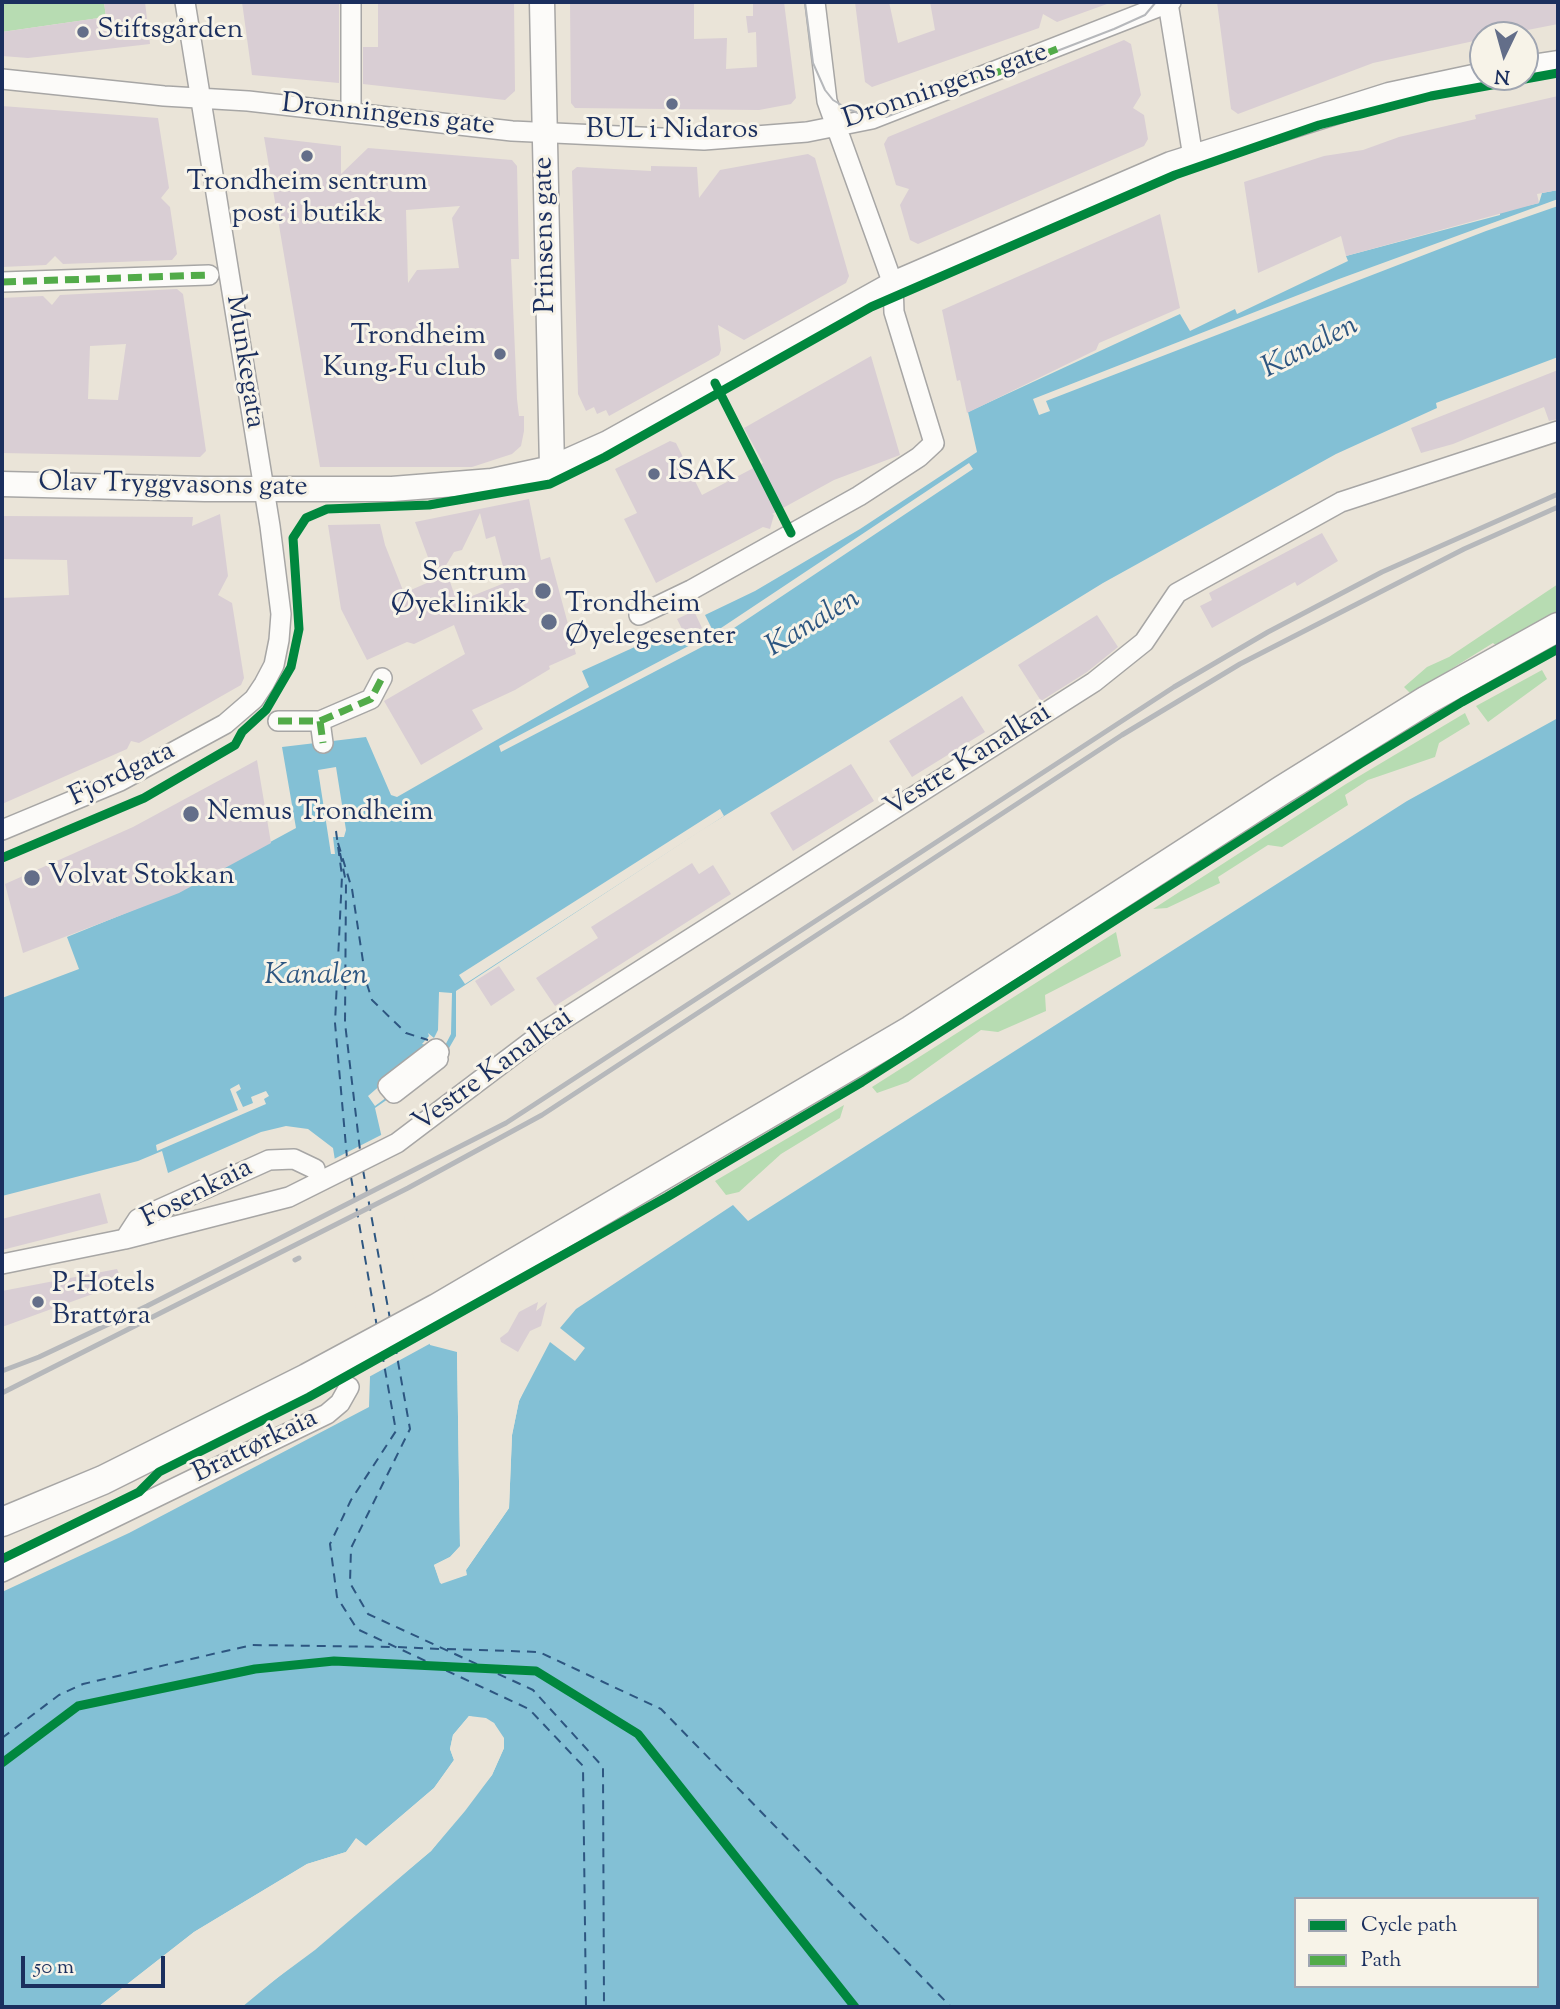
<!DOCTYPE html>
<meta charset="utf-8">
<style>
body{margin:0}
#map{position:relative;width:1560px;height:2009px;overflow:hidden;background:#eae4d8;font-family:"Sorts Mill Goudy",serif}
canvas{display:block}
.frame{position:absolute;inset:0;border:4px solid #1b2f5e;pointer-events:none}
.legend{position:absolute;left:1294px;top:1897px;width:245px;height:91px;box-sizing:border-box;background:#f7f3e8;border:2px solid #9fa5b1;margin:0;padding:9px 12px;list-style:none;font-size:21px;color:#1b2f5e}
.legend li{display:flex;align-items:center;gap:14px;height:35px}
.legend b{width:35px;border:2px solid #9fa5b1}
.north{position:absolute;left:1469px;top:21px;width:70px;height:70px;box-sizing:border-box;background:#f7f3e8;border:2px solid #9fa5b1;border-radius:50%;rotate:185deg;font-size:19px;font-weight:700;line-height:28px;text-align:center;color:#1b2f5e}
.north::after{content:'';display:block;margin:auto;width:24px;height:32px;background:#636e89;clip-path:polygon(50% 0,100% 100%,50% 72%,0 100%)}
.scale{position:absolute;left:21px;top:1956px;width:144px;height:32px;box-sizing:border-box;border:4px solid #1b2f5e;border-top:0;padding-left:9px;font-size:21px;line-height:24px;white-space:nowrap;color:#1b2f5e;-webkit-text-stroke:5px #f7f3e8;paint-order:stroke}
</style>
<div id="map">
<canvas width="1560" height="2009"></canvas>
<div class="frame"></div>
<ul class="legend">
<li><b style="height:9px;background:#00873e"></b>Cycle path</li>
<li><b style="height:9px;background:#52ab49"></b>Path</li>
</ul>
<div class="north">N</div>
<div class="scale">50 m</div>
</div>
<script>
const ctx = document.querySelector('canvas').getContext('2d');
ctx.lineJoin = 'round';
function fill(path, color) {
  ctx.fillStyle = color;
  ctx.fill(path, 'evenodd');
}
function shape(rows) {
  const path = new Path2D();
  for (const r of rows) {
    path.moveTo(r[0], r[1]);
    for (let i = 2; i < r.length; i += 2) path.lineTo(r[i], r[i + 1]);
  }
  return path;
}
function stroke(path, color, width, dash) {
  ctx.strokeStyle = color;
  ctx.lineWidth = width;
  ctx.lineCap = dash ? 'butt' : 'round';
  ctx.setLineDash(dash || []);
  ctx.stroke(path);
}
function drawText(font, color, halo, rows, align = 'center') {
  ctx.font = font + ' "Sorts Mill Goudy",serif';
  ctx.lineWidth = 6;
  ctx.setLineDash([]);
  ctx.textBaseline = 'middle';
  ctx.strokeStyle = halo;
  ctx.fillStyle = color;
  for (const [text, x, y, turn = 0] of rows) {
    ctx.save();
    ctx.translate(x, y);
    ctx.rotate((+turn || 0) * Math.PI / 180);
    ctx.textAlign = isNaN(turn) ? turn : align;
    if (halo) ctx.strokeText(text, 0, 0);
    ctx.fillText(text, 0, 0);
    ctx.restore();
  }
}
fill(shape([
 [2,2,104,2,106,17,2,32],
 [1558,584,1558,614,1498,647,1493,643,1411,694,1404,687,1427,667,1449,657],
 [1542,670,1547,679,1488,722,1476,706],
 [1465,713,1470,724,1439,743,1435,757,1368,780,1345,795,1348,805,1282,847,1268,845,1218,877,1220,883,1167,908,1153,909,1346,784],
 [1116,932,1121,956,1045,995,1046,1011,998,1032,981,1030,908,1082,877,1093,872,1087],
 [844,1105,840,1118,781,1154,739,1192,726,1195,715,1181]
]), '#b7dcb2');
fill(shape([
 [1558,190,1558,357,1436,403,1437,408,1336,454,1103,583,703,829,456,991,456,1036,441,1062,375,1108,430,1345,457,1352,460,1547,450,1557,434,1565,440,1583,466,1575,466,1570,509,1508,512,1435,519,1401,550,1342,575,1361,585,1348,560,1328,576,1309,733,1205,748,1221,1407,801,1558,718,1558,2007,242,2007,431,1851,465,1811,492,1775,504,1748,494,1723,469,1716,453,1735,450,1749,454,1760,434,1788,366,1846,356,1839,346,1852,307,1864,194,1932,98,2007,2,2007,2,1592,129,1533,369,1407,370,1377,333,1148,308,1129,286,1126,261,1132,168,1173,162,1151,138,1161,2,1196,2,998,79,969,67,937,180,891,296,828,282,747,366,737,391,795,397,797,589,687,582,671,672,630,680,646,713,631,705,615,755,591,860,529,977,452,968,412,1180,314,1190,331,1235,309,1237,314,1348,261,1346,256,1500,215,1500,212,1539,203,1542,193],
 [1296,1899,1537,1899,1537,1986,1296,1986]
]), '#83c0d5');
fill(shape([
 [1558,199,1558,206,1486,231,1046,401,1050,411,1039,415,1033,399,1339,279],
 [969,463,973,469,719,638,501,752,499,746,715,632],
 [336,767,346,830,344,837,333,837,335,854,331,854,318,770],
 [720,809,724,816,465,984,459,975],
 [439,992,452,993,451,1034,438,1059,375,1106,368,1096,427,1045,422,1044,429,1036,428,1033,434,1038,438,1030],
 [239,1084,241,1089,236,1092,243,1107,253,1103,251,1097,266,1091,269,1096,264,1099,266,1104,157,1151,156,1145,238,1110,230,1089],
 [385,1133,433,1342,367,1378,332,1160],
 [457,1352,461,1352,463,1547,453,1559,438,1566,443,1579,463,1573,505,1507,509,1435,515,1400,531,1366,534,1367,519,1401,512,1435,509,1508,466,1570,467,1575,441,1584,434,1565,450,1557,460,1546],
 [469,1716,486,1718,494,1723,504,1738,504,1748,492,1775,431,1851,315,1950,238,2007,429,1849,489,1773,501,1747,500,1739,492,1726,477,1719,464,1725,455,1742,457,1762,437,1790,368,1849,356,1843,347,1856,308,1867,196,1935,104,2007,98,2007,194,1932,307,1864,346,1852,356,1838,366,1846,434,1788,454,1760,450,1749,453,1735]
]), '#eae4d8');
stroke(shape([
 [336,831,342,876,335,1023,347,1158],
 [338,843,352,889,366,981,372,1000,406,1033,428,1040],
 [340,853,346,882,345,1023,360,1150],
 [363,1170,390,1319],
 [351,1177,377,1327],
 [395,1345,410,1429,351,1548,350,1583,368,1614,533,1690,603,1767,604,2007],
 [382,1353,396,1431,351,1500,330,1544,337,1597,357,1629,529,1709,583,1766,586,2007],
 [398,1647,441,1649],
 [447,1649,539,1652,661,1709,951,2007],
 [439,1666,536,1671,638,1734,855,2007],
 [2,1738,59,1695,83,1684,252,1645,392,1647],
 [2,1763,78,1706,255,1669,334,1661,433,1666]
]), '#2d5681', 2, [9, 7]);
fill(shape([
 [104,2,145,2,150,44,28,58,2,56,2,32,106,17],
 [242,2,339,2,339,83,252,75],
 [378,2,514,2,515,91,505,100,363,84,363,47,378,47],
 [570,2,694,2,694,39,727,38,726,69,757,67,756,32,748,33,746,16,753,16,753,2,784,2,796,98,791,104,759,110,575,108,571,103],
 [855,2,889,2,898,43,935,30,930,2,1107,4,1057,22,1043,14,1039,28,872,87,865,82],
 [1217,2,1558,2,1558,24,1502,35,1483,35,1483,39,1373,63,1238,114,1231,109],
 [1124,40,1131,44,1141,95,1133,108,1144,115,1148,139,1144,146,918,244,910,240,900,205,909,189,896,185,884,144,888,137],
 [1558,96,1558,190,1537,194,1539,203,1346,256,1341,236,1258,273,1244,182,1324,156,1363,150,1399,137,1476,119,1475,115],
 [2,106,158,118,169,188,161,198,170,207,177,254,172,260,63,264,55,256,46,265,2,267],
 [264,137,341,146,341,174,368,148,512,160,517,166,519,259,511,259,517,399,519,416,524,416,524,431,521,446,512,454,472,467,320,467],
 [460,206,452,218,459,268,417,270,408,283,406,210],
 [808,154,815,158,849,276,846,283,744,340,718,325,721,350,719,355,609,416,606,410,597,414,594,407,586,411,578,394,572,171,577,167,651,171,651,166,697,167,699,198,720,170],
 [1160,214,1180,308,1099,343,1096,350,967,413,960,380,957,381,942,310],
 [177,289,183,294,206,451,200,457,2,453,2,298,43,296,52,305,60,295],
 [126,344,118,400,88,399,90,346],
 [871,356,900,455,834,480,772,514,774,515,770,529,763,527,656,583,624,519,637,513,615,469,670,441,676,443,702,495,763,463,744,428],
 [1558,370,1558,419,1549,421,1544,407,1453,444,1421,453,1411,428],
 [529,499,541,560,550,557,576,654,549,666,550,669,515,690,472,710,483,729,421,765,384,701,465,654,454,625,414,644,407,642,367,660,341,609,328,525,380,524,385,545,404,593,436,579,415,522],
 [480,513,486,539,495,536,507,582,457,602,447,573,439,577,454,552,462,550],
 [220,514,228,576,218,595,232,603,244,678,241,685,139,743,131,741,127,749,2,804,2,598,69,595,67,560,2,559,2,516,193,517,192,526],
 [1322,533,1338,561,1297,586,1295,582,1212,628,1200,606,1212,600,1209,593],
 [694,611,702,628,685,635,677,619],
 [1097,615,1118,647,1087,672,1041,701,1018,665],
 [962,696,985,732,912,777,889,741],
 [257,760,271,843,179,893,23,953,5,884,133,827],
 [851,764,874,801,793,851,770,813],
 [692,863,699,874,713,865,731,894,555,1006,536,978,598,938,591,927],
 [499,966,515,990,491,1006,475,981],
 [100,1193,108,1223,2,1250,2,1219],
 [117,1269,123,1283,2,1327,2,1291],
 [538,1302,536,1311,547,1302,541,1326,530,1331,518,1352,501,1342,500,1338,508,1332,519,1312]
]), '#d9ced4');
const minor = shape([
 [351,2,351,113],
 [1168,3,1193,157],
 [2,79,164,96,248,101,512,131,704,140,807,132,872,119,1171,2],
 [2,282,209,275],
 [639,615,691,590,859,496,919,457,934,443,894,312,893,284,827,101,815,2],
 [278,721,320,721,371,699,382,678],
 [320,721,323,743],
 [2,830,120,781,225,724,254,699,264,684,274,665,279,640,281,614,270,526,185,2],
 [436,1049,439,1052,395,1087,436,1056,438,1059,394,1093,388,1086,436,1049],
 [125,1239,289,1197,397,1143,545,1031,1094,682,1144,642,1177,593,1341,502,1558,431],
 [2,1264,125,1239,138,1219,269,1160,294,1159,315,1169],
 [2,1572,327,1414,340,1403,349,1387]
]);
const major = shape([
 [542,2,552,468],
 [1525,68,1558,63],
 [2,484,205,489,392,489,492,481,552,468,608,443,893,284,1171,164,1389,95,1483,75]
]);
const highway = shape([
 [2,1522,103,1480,307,1378,437,1308,911,1030,1282,790,1427,700,1558,627]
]);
stroke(minor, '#a7a6a5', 22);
stroke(major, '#a7a6a5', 27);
stroke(highway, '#a7a6a5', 31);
stroke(minor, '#fcfbf9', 19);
stroke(major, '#fcfbf9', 24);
stroke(highway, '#fcfbf9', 28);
stroke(shape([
 [805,2,813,63,825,90,833,100,848,109,863,115,886,117,1114,29,1145,15,1156,2]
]), '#b6b8bb', 2);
stroke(shape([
 [295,1260,299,1258],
 [2,1371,39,1357,147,1306,506,1123,1174,687,1268,632,1382,572,1558,494],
 [2,1393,408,1188,542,1115,1122,735,1240,664,1464,549,1558,507]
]), '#b6b8bb', 5);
stroke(shape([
 [970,83,1057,49],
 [2,282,209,275],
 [278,721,320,721,371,699,382,678],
 [320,721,323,743]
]), '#52ab49', 7, [14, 7]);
stroke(shape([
 [715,383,791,533],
 [2,858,144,798,235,745,242,732,266,710,291,667,299,629,293,538,306,518,327,509,429,505,550,484,605,457,871,307,1175,175,1319,125,1431,96,1558,73],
 [2,1559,139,1492,159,1472,309,1397,667,1197,862,1082,1360,764,1462,702,1558,649],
 [2,1763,78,1706,255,1669,334,1661,536,1671,638,1734,855,2007]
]), '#00873e', 9);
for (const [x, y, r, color] of [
 [83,32,7,"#636e89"],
 [672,104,7,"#636e89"],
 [307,156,7,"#636e89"],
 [500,354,7,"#636e89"],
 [654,474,7,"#636e89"],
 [543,591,9,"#636e89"],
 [549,622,9,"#636e89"],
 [191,814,9,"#636e89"],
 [32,878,9,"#636e89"],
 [38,1302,7,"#636e89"]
]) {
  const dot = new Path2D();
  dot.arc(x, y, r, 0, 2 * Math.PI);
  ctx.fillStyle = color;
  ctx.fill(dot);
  stroke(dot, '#f7f3e8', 2.5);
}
drawText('28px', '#1b2f5e', '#f7f3e8', [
 ["Stiftsgården",97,32],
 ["BUL i Nidaros",672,132,"center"],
 ["Trondheim sentrum",307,184,"center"],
 ["post i butikk",307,216,"center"],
 ["Trondheim",486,338,"right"],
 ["Kung-Fu club",486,370,"right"],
 ["ISAK",668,474],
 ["Sentrum",527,575,"right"],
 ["Øyeklinikk",527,607,"right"],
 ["Trondheim",565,606],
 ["Øyelegesenter",565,638],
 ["Nemus Trondheim",207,814],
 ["Volvat Stokkan",48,878],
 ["P-Hotels",52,1286],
 ["Brattøra",52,1318]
], 'left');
drawText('28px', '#1b2f5e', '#f7f3e8', [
 ["Dronningens gate",946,88,-19],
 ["Dronningens gate",388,117,6],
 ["Prinsens gate",547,235,-91],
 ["Munkegata",243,362,81],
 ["Olav Tryggvasons gate",173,487,1],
 ["Vestre Kanalkai",969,762,-32],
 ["Fjordgata",123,776,-26],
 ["Vestre Kanalkai",494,1072,-36],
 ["Fosenkaia",198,1195,-27],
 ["Brattørkaia",256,1448,-26]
]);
drawText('italic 30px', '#2d5681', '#f7f3e8', [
 ["Kanalen",1311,349,-27],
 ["Kanalen",814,625,-31],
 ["Kanalen",316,978]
]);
</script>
